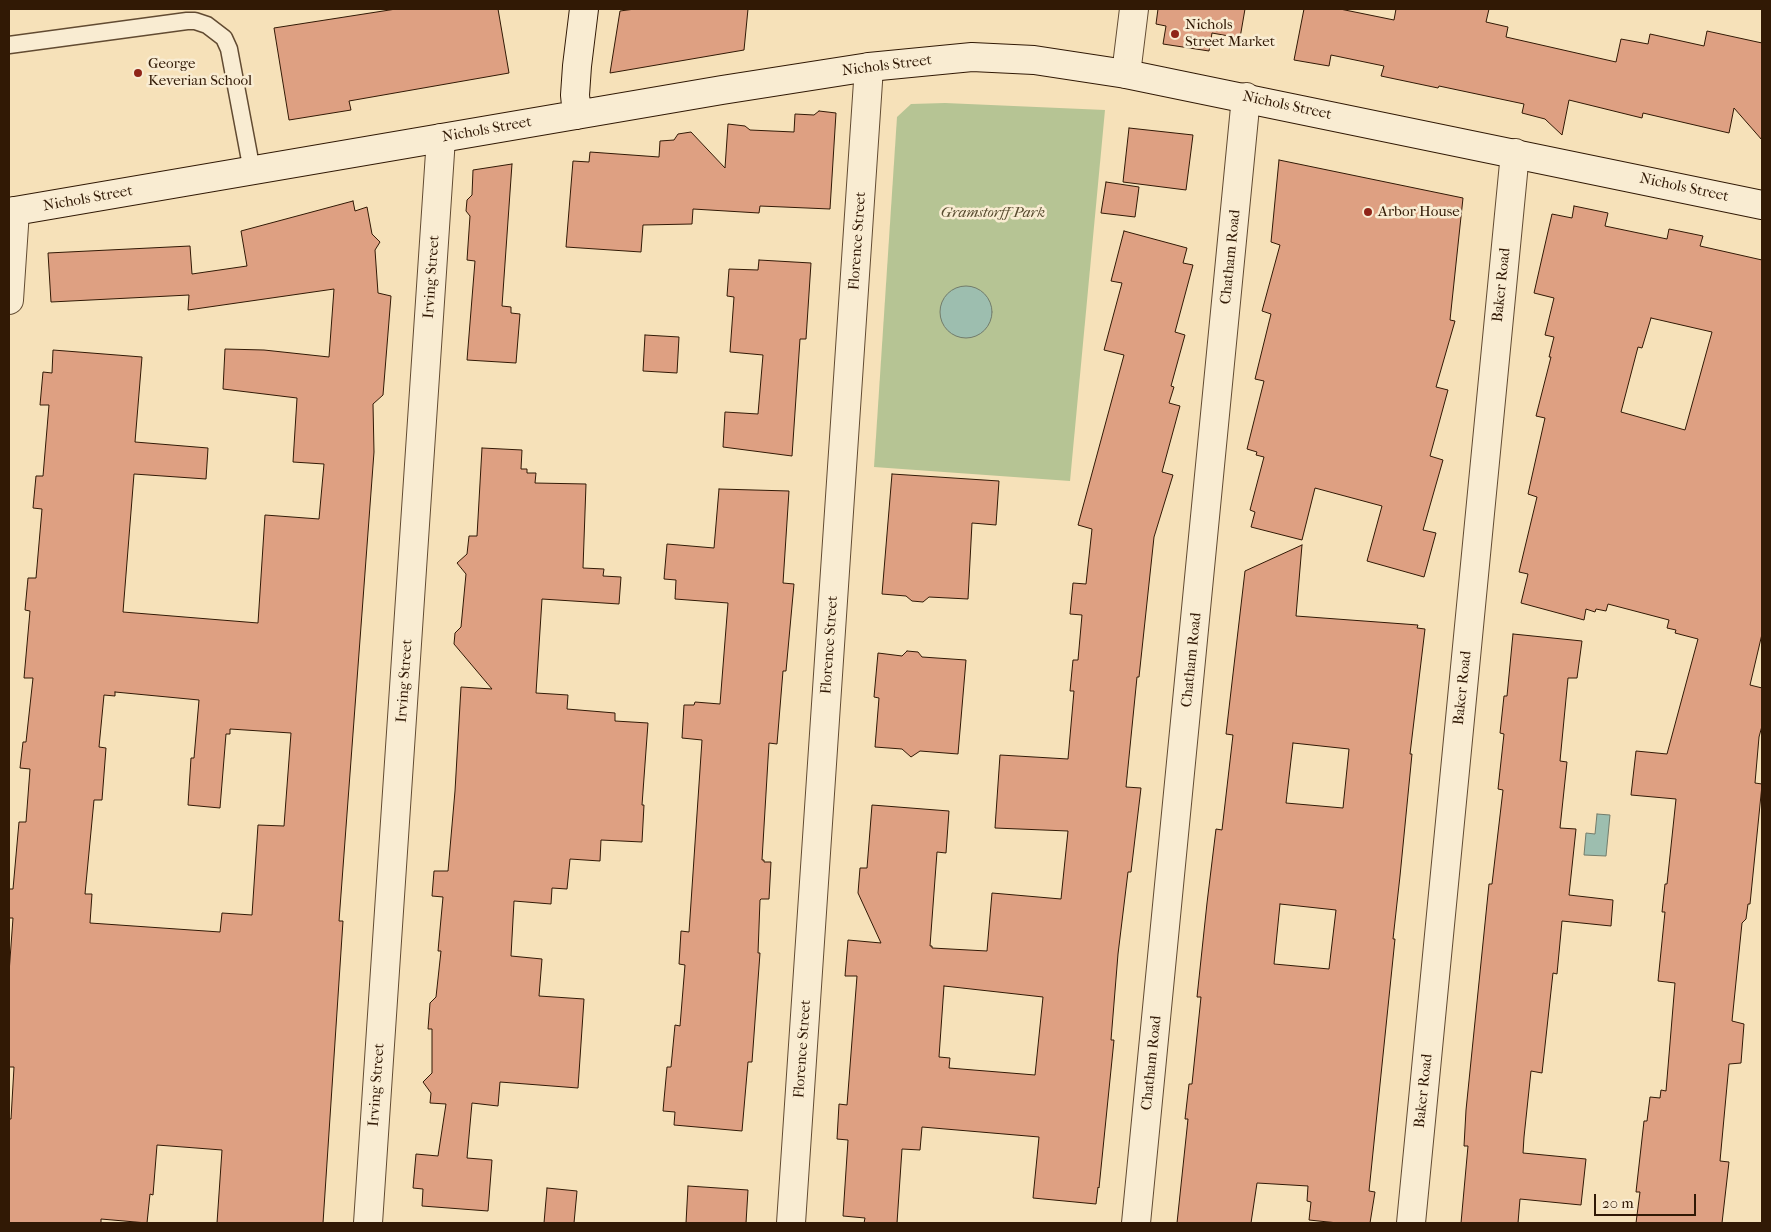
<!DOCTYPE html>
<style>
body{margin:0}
#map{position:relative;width:1771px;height:1232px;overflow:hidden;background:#f6e1b9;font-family:"IM FELL French Canon",serif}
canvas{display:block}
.frame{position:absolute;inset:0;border:10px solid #311905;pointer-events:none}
.scale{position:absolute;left:1594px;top:1194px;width:102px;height:22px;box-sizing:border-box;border:2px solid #311905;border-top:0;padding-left:6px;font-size:15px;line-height:18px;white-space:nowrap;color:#311905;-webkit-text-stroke:4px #f9ecd2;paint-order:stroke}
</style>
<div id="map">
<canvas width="1771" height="1232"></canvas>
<div class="frame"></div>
<div class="scale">20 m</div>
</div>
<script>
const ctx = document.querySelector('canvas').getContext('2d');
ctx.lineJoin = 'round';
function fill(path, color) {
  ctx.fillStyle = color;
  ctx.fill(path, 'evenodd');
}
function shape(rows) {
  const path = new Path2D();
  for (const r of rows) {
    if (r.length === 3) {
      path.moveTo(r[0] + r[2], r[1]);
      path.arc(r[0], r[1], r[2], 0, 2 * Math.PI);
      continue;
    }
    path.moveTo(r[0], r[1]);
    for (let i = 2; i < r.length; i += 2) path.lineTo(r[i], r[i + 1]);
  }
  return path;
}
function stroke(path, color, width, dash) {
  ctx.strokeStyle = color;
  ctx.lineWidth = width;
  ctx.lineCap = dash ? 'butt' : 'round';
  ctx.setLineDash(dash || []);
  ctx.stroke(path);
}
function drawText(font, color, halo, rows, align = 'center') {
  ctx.font = font + ' "IM FELL French Canon",serif';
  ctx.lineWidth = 5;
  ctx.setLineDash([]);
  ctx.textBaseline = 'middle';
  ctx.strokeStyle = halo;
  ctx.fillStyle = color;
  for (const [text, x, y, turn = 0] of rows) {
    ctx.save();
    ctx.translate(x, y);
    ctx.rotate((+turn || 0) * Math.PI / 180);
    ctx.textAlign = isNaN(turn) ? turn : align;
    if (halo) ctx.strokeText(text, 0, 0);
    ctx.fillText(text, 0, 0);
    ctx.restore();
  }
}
fill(shape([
 [945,103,1105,110,1070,481,874,467,897,117,911,104]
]), '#b6c494');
const water = shape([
 [966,312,26],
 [1597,814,1610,815,1606,856,1584,855,1586,833,1595,834,1597,814]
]);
fill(water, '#9dbeaf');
stroke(water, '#727c6b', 1);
const building = shape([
 [396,9,498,9,509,73,349,101,351,110,289,120,274,28,396,9],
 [635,9,748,9,744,50,610,73,620,11,635,9],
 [1158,9,1245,9,1240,38,1212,33,1209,51,1163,44,1166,26,1156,24,1158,9],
 [1304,9,1340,9,1394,20,1396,9,1489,9,1486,22,1508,27,1506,37,1616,62,1621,39,1648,44,1650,34,1704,46,1707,31,1762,43,1762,140,1734,108,1729,133,1643,113,1642,118,1569,100,1562,135,1545,119,1522,113,1524,104,1439,86,1438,88,1381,76,1384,66,1331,55,1329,66,1294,60,1304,9],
 [819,111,836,113,830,209,760,206,759,213,693,209,692,224,643,225,641,252,566,247,573,161,589,162,590,152,659,157,660,141,674,140,678,134,691,132,725,168,728,124,745,126,750,130,794,132,795,114,814,115,819,111],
 [1129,128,1193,135,1186,190,1123,182,1129,128],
 [1279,160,1463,198,1450,320,1455,321,1436,387,1448,390,1430,456,1443,460,1423,530,1436,533,1424,577,1367,561,1382,506,1315,488,1302,540,1251,527,1255,512,1250,510,1264,457,1256,455,1257,452,1247,449,1264,381,1255,379,1271,314,1262,311,1280,245,1271,242,1279,160],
 [512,164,502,306,511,307,511,313,520,314,516,363,467,360,475,261,467,260,470,216,466,211,467,200,472,195,473,170,512,164],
 [1106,182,1139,187,1135,217,1101,213,1106,182],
 [353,201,355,211,367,207,372,234,380,242,375,250,378,293,391,296,383,395,373,404,374,452,339,921,343,921,323,1223,217,1223,222,1150,157,1145,153,1195,150,1194,147,1223,101,1219,101,1223,9,1223,9,1119,11,1119,14,1067,9,1067,9,973,13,918,9,918,9,889,13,889,19,822,26,822,30,769,20,768,23,742,26,742,33,678,24,678,30,611,25,610,28,578,36,578,42,509,33,508,36,476,43,476,49,405,40,405,43,372,52,373,53,350,142,357,135,442,208,448,206,479,134,474,123,612,258,623,265,515,319,519,324,464,293,462,297,398,223,389,225,349,264,350,329,357,334,289,188,310,189,295,51,302,48,253,190,246,192,274,247,266,241,231,353,201],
 [115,692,199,700,194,758,191,758,188,805,220,808,226,734,230,734,230,729,291,733,284,826,258,825,252,915,222,913,220,932,90,923,92,894,85,894,94,800,102,800,106,748,99,747,104,695,115,696,115,692],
 [1574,206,1608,213,1605,226,1667,239,1669,229,1703,236,1700,246,1762,260,1762,634,1750,685,1762,688,1762,726,1759,737,1755,783,1762,784,1762,785,1750,904,1748,904,1746,919,1742,923,1732,1021,1744,1024,1741,1063,1729,1064,1720,1161,1729,1162,1722,1223,1636,1223,1640,1192,1636,1192,1644,1121,1647,1121,1650,1097,1660,1098,1661,1090,1666,1091,1675,983,1658,981,1665,912,1662,912,1665,884,1667,884,1676,799,1631,795,1636,751,1667,754,1698,639,1675,633,1676,630,1667,628,1669,620,1608,604,1606,611,1596,609,1595,612,1586,609,1584,620,1521,603,1528,574,1519,572,1537,497,1528,494,1545,418,1536,416,1551,357,1549,357,1554,337,1545,335,1554,298,1534,293,1552,214,1572,218,1574,206],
 [1651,318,1712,332,1685,430,1621,412,1638,347,1642,348,1651,318],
 [1124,231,1187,248,1183,263,1193,265,1175,332,1185,335,1171,386,1174,387,1169,403,1180,406,1162,472,1173,475,1154,537,1139,677,1137,677,1126,787,1141,788,1131,872,1128,872,1118,954,1111,1040,1114,1040,1099,1188,1098,1187,1096,1204,1033,1198,1039,1137,922,1127,920,1150,902,1149,897,1223,864,1223,865,1218,843,1216,848,1140,837,1139,839,1104,847,1105,857,976,845,976,848,940,881,943,858,893,860,868,867,868,872,805,949,811,946,853,937,852,930,946,932,946,932,948,987,951,992,893,1061,899,1068,831,995,828,1000,755,1068,759,1074,691,1070,691,1073,660,1078,660,1082,615,1070,614,1073,583,1086,584,1092,529,1078,525,1124,355,1104,350,1122,283,1111,281,1124,231],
 [944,986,1043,997,1035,1075,949,1068,950,1058,939,1057,944,986],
 [759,260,811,263,806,339,800,339,792,456,723,447,725,412,758,414,763,355,730,352,734,297,727,296,729,269,758,270,759,260],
 [645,335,679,337,677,373,643,371,645,335],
 [482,448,522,450,521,469,527,469,527,473,536,473,535,483,586,484,583,568,604,569,603,576,621,577,619,604,542,599,536,693,568,695,567,709,615,713,615,721,648,723,642,805,644,805,642,842,601,840,600,861,570,859,567,889,552,888,551,904,514,901,511,956,542,959,539,996,584,999,578,1088,500,1082,498,1106,472,1103,467,1158,492,1160,488,1211,422,1206,423,1189,413,1188,416,1154,438,1156,446,1104,430,1103,431,1093,423,1082,432,1073,432,1029,428,1029,430,1003,436,997,441,951,438,951,443,897,432,896,434,871,448,871,455,791,461,687,492,689,454,644,455,633,461,627,466,574,457,563,467,554,469,536,477,536,482,448],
 [892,474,999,481,996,525,972,523,968,599,929,597,923,602,912,601,906,596,882,594,892,474],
 [719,489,789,491,783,583,794,584,786,671,783,671,777,744,769,743,762,860,764,860,764,862,771,862,769,899,761,899,760,900,758,953,760,953,752,1062,748,1062,742,1131,674,1125,675,1112,663,1111,667,1067,671,1067,675,1025,680,1026,685,965,679,964,681,931,689,932,702,740,682,738,684,705,694,705,695,702,720,704,728,603,675,599,676,580,664,579,667,544,714,548,719,489],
 [1302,545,1296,616,1418,625,1417,628,1425,629,1410,754,1412,754,1400,876,1393,939,1395,939,1369,1191,1375,1192,1370,1223,1338,1223,1309,1220,1311,1202,1307,1201,1308,1186,1257,1183,1251,1223,1177,1223,1188,1119,1185,1119,1189,1084,1192,1084,1201,997,1197,997,1207,903,1216,829,1222,830,1233,735,1226,734,1245,571,1302,545],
 [1293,743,1349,749,1343,808,1286,803,1293,743],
 [1280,904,1336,910,1329,969,1274,964,1280,904],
 [1513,634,1582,641,1577,678,1568,678,1560,761,1567,762,1560,828,1576,829,1569,895,1613,900,1611,926,1562,921,1557,974,1553,973,1542,1073,1531,1071,1524,1137,1523,1153,1586,1159,1581,1205,1520,1199,1518,1223,1461,1223,1468,1146,1464,1146,1466,1110,1489,884,1492,884,1503,790,1498,789,1504,734,1500,733,1504,696,1507,696,1513,634],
 [907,651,918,652,922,657,966,660,958,754,920,751,911,757,902,749,875,747,879,698,874,697,878,653,902,656,907,651],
 [688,1186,748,1190,746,1223,686,1223,688,1186],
 [547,1188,577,1191,574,1223,544,1223,547,1188]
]);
fill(building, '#dea082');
stroke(building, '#311905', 1);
const lane = shape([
 [9,45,187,21,195,21,207,25,224,38,229,49,252,171]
]);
const street = shape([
 [1126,74,1134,9],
 [9,300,15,211],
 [368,1223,441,138],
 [791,1223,869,67],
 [1136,1223,1246,97],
 [1411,1223,1515,153]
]);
const secondary = shape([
 [577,115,575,95,577,66,584,9],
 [9,212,722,90,869,67,972,57,1034,60,1126,74,1762,205]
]);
stroke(lane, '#624b32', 19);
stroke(street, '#624b32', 30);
stroke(secondary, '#311905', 30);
stroke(lane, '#f9ecd2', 16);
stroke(street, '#f9ecd2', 28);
stroke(secondary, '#f9ecd2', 28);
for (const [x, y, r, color] of [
 [1175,34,5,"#8f2418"],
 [138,73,5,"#8f2418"],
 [1368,212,5,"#8f2418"]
]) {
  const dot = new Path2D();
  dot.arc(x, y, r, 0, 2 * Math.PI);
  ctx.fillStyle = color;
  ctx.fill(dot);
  stroke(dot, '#f9ecd2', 2);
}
drawText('15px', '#311905', '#f9ecd2', [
 ["Nichols",1185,25],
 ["Street Market",1185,42],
 ["George",148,64],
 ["Keverian School",148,81],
 ["Arbor House",1378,212]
], 'left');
drawText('15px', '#311905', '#f9ecd2', [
 ["Nichols Street",887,66,-7],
 ["Nichols Street",1287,106,12],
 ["Nichols Street",487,130,-10],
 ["Nichols Street",1684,188,12],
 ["Nichols Street",88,199,-10],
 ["Florence Street",858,241,-86],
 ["Chatham Road",1231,257,-84],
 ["Irving Street",432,277,-86],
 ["Baker Road",1502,285,-84],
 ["Florence Street",830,645,-86],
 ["Chatham Road",1192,660,-84],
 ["Irving Street",405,681,-86],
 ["Baker Road",1463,688,-84],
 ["Florence Street",803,1049,-86],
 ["Chatham Road",1152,1063,-84],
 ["Irving Street",377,1085,-86],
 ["Baker Road",1424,1091,-84]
]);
drawText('italic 15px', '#594c30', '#f9ecd2', [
 ["Gramstorff Park",993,213]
]);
</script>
